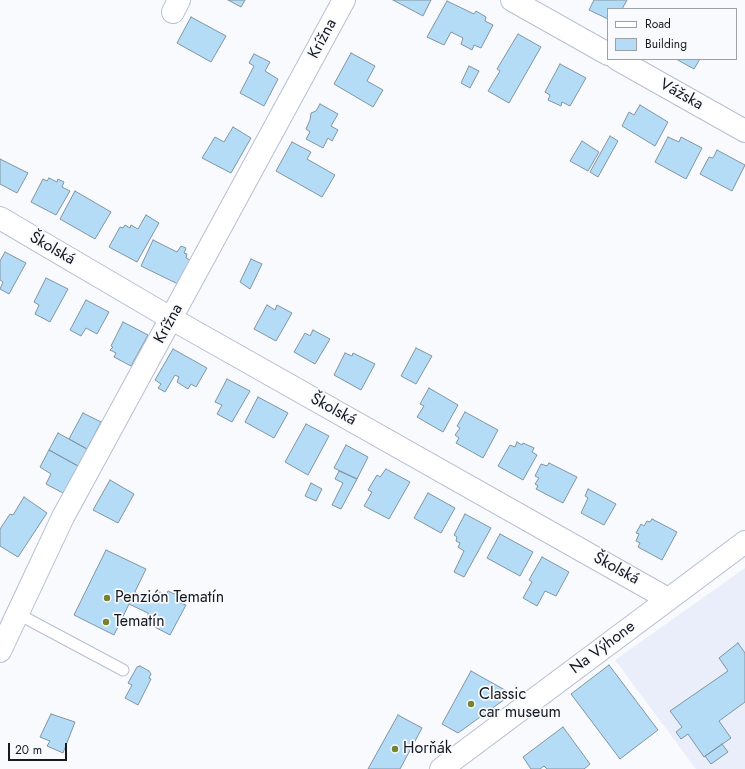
<!DOCTYPE html>
<meta charset="utf-8">
<style>
body{margin:0}
#map{position:relative;width:745px;height:769px;overflow:hidden;background:#f8fafe;font-family:Jost,sans-serif}
canvas{display:block}
.legend{position:absolute;left:607px;top:8px;width:130px;height:52px;box-sizing:border-box;background:#f8fafe;border:1px solid #9da0a5;margin:0;padding:5px 7px;list-style:none;font-size:12px;color:#14181f}
.legend li{display:flex;align-items:center;gap:8px;height:20px}
.legend b{width:20px;border:1px solid #9da0a5}
.scale{position:absolute;left:8px;top:743px;width:59px;height:18px;box-sizing:border-box;border:2px solid #14181f;border-top:0;padding-left:5px;font-size:12px;line-height:14px;white-space:nowrap;color:#14181f;-webkit-text-stroke:3px #f8fafe;paint-order:stroke}
</style>
<div id="map">
<canvas width="745" height="769"></canvas>
<ul class="legend">
<li><b style="height:5px;background:#fff"></b>Road</li>
<li><b style="height:11px;background:#b4dcf7"></b>Building</li>
</ul>
<div class="scale">20 m</div>
</div>
<script>
const ctx = document.querySelector('canvas').getContext('2d');
ctx.lineJoin = 'round';
function fill(path, color) {
  ctx.fillStyle = color;
  ctx.fill(path, 'evenodd');
}
function shape(rows) {
  const path = new Path2D();
  for (const r of rows) {
    path.moveTo(r[0], r[1]);
    for (let i = 2; i < r.length; i += 2) path.lineTo(r[i], r[i + 1]);
  }
  return path;
}
function stroke(path, color, width, dash) {
  ctx.strokeStyle = color;
  ctx.lineWidth = width;
  ctx.lineCap = dash ? 'butt' : 'round';
  ctx.setLineDash(dash || []);
  ctx.stroke(path);
}
function drawText(font, color, halo, rows, align = 'center') {
  ctx.font = font + ' Jost,sans-serif';
  ctx.lineWidth = 3.5;
  ctx.setLineDash([]);
  ctx.textBaseline = 'middle';
  ctx.strokeStyle = halo;
  ctx.fillStyle = color;
  for (const [text, x, y, turn = 0] of rows) {
    ctx.save();
    ctx.translate(x, y);
    ctx.rotate((+turn || 0) * Math.PI / 180);
    ctx.textAlign = isNaN(turn) ? turn : align;
    if (halo) ctx.strokeText(text, 0, 0);
    ctx.fillText(text, 0, 0);
    ctx.restore();
  }
}
fill(shape([
 [745,568,745,769,696,769,615,660]
]), '#e9eefa');
const building = shape([
 [228,0,245,0,241,7,228,0],
 [393,0,431,0,423,16,393,0],
 [594,0,627,0,622,9,608,9,608,19,589,10,594,0],
 [447,1,474,14,476,11,486,17,485,21,493,25,481,48,474,45,472,50,461,44,463,38,451,32,444,45,427,37,447,1],
 [191,17,226,36,211,62,177,43,191,17],
 [518,34,541,47,509,103,488,91,500,71,497,69,518,34],
 [351,53,375,66,367,81,383,90,373,107,334,84,351,53],
 [254,54,270,62,265,71,278,79,264,106,240,93,254,66,249,63,254,54],
 [676,59,700,59,694,69,676,59],
 [560,64,586,78,570,106,562,102,561,106,548,100,550,95,545,92,560,64],
 [469,66,479,71,470,88,461,83,469,66],
 [320,104,338,114,331,126,338,130,332,141,328,138,323,148,306,139,310,132,306,129,310,120,311,113,316,111,320,104],
 [640,105,668,122,655,146,622,126,629,112,634,115,640,105],
 [233,127,251,138,231,173,202,158,215,137,224,142,233,127],
 [610,136,618,141,598,177,590,172,610,136],
 [668,137,679,142,681,137,702,148,686,179,655,162,668,137],
 [582,141,599,152,588,171,570,161,582,141],
 [292,142,311,152,307,159,335,175,322,197,276,171,292,142],
 [717,150,745,165,732,191,700,174,709,157,713,158,717,150],
 [0,159,28,173,17,193,0,184,0,159],
 [49,178,57,182,58,179,64,182,62,187,70,191,56,215,31,202,43,179,47,181,49,178],
 [75,191,111,212,95,239,60,219,75,191],
 [146,215,159,223,137,262,109,247,120,227,123,228,125,225,130,228,131,225,138,229,146,215],
 [153,240,177,252,181,246,186,248,184,253,187,254,186,258,192,261,180,285,141,266,153,240],
 [5,252,26,263,9,294,0,289,3,282,0,280,0,261,5,252],
 [251,259,262,264,250,289,240,282,251,259],
 [46,278,68,289,50,322,35,314,39,305,34,302,46,278],
 [86,300,109,312,97,334,86,328,81,336,70,330,86,300],
 [267,305,275,310,277,305,292,313,276,341,254,329,267,305],
 [123,322,148,335,131,366,114,357,116,353,110,350,113,347,111,346,123,322],
 [313,330,330,339,315,364,294,352,305,333,310,336,313,330],
 [416,348,432,356,416,384,401,376,416,348],
 [173,349,207,368,196,387,191,384,188,389,177,382,179,377,175,375,165,392,158,388,161,384,155,380,173,349],
 [345,353,352,356,353,353,375,364,361,390,334,375,345,353],
 [227,379,250,391,232,422,217,414,222,405,215,402,227,379],
 [429,388,458,405,443,432,417,417,424,406,420,404,429,388],
 [258,397,288,413,274,438,245,422,258,397],
 [465,412,498,430,483,458,456,443,459,438,455,435,460,428,457,426,465,412],
 [83,413,101,422,87,449,69,439,83,413],
 [306,424,329,436,308,475,285,462,306,424],
 [58,433,87,449,78,466,49,450,58,433],
 [517,442,522,445,523,443,534,448,532,452,537,455,523,480,498,466,510,445,515,447,517,442],
 [346,445,368,457,357,479,334,468,346,445],
 [49,450,78,466,63,493,46,484,51,474,40,467,49,450],
 [549,463,577,477,563,503,536,489,538,486,535,484,539,478,535,476,541,464,547,466,549,463],
 [386,469,410,482,389,519,364,506,372,492,368,490,377,475,380,477,386,469],
 [339,471,357,479,341,509,332,505,343,483,335,479,339,471],
 [110,480,134,494,118,523,93,510,110,480],
 [311,483,322,489,316,501,305,496,311,483],
 [588,489,616,504,604,525,581,513,588,498,585,496,588,489],
 [428,493,455,508,441,533,414,518,428,493],
 [24,497,47,513,18,557,0,546,0,529,10,514,13,515,24,497],
 [465,514,491,528,464,577,454,572,464,551,458,547,460,543,456,541,457,537,454,535,465,514],
 [652,519,677,532,662,560,638,547,640,543,636,541,639,534,636,533,641,524,644,526,647,521,650,522,652,519],
 [500,534,533,552,520,576,487,558,500,534],
 [106,550,146,569,114,635,74,615,106,550],
 [542,557,569,572,556,596,545,591,537,606,523,598,532,582,529,580,542,557],
 [158,591,166,595,168,591,181,597,180,603,186,605,170,635,149,624,148,613,129,604,135,592,153,601,158,591],
 [738,643,745,653,745,702,719,721,731,738,704,757,688,734,681,739,676,732,682,727,670,711,728,671,719,658,738,643],
 [609,665,658,730,620,759,571,694,609,665],
 [140,666,149,671,151,674,149,678,151,679,138,705,125,698,132,685,128,683,137,667,140,666],
 [471,671,512,694,458,733,442,724,471,671],
 [51,714,75,722,63,753,47,746,50,741,40,737,51,714],
 [398,715,422,728,400,769,368,769,398,715],
 [563,727,590,764,584,769,547,769,544,766,540,769,531,769,523,757,563,727],
 [722,744,728,752,711,764,705,756,722,744]
]);
fill(building, '#b4dcf7');
stroke(building, '#8095a3', 1);
const service = shape([
 [18,614,123,670]
]);
const minor = shape([
 [512,0,608,54],
 [173,12,179,0],
 [617,59,745,131],
 [0,218,172,319,668,599],
 [0,651,63,517,344,0],
 [441,769,745,542]
]);
stroke(service, '#b6bfd5', 13);
stroke(minor, '#b6bfd5', 24);
stroke(service, '#fff', 11);
stroke(minor, '#fff', 22);
for (const [x, y, r, color] of [
 [107,598,4,"#768432"],
 [106,622,4,"#768432"],
 [471,704,4,"#768432"],
 [395,749,4,"#768432"]
]) {
  const dot = new Path2D();
  dot.arc(x, y, r, 0, 2 * Math.PI);
  ctx.fillStyle = color;
  ctx.fill(dot);
  stroke(dot, '#f8fafe', 1.5);
}
drawText('16px', '#14181f', '#f8fafe', [
 ["Krížna",323,39,-62],
 ["Vážska",681,95,29],
 ["Školská",52,249,30],
 ["Krížna",169,324,-61],
 ["Školská",333,410,29],
 ["Školská",616,569,29],
 ["Na Výhone",603,648,-37]
]);
drawText('16px', '#14181f', '#f8fafe', [
 ["Penzión Tematín",115,598],
 ["Tematín",114,622],
 ["Classic",479,695],
 ["car museum",479,713],
 ["Horňák",403,749]
], 'left');
</script>
